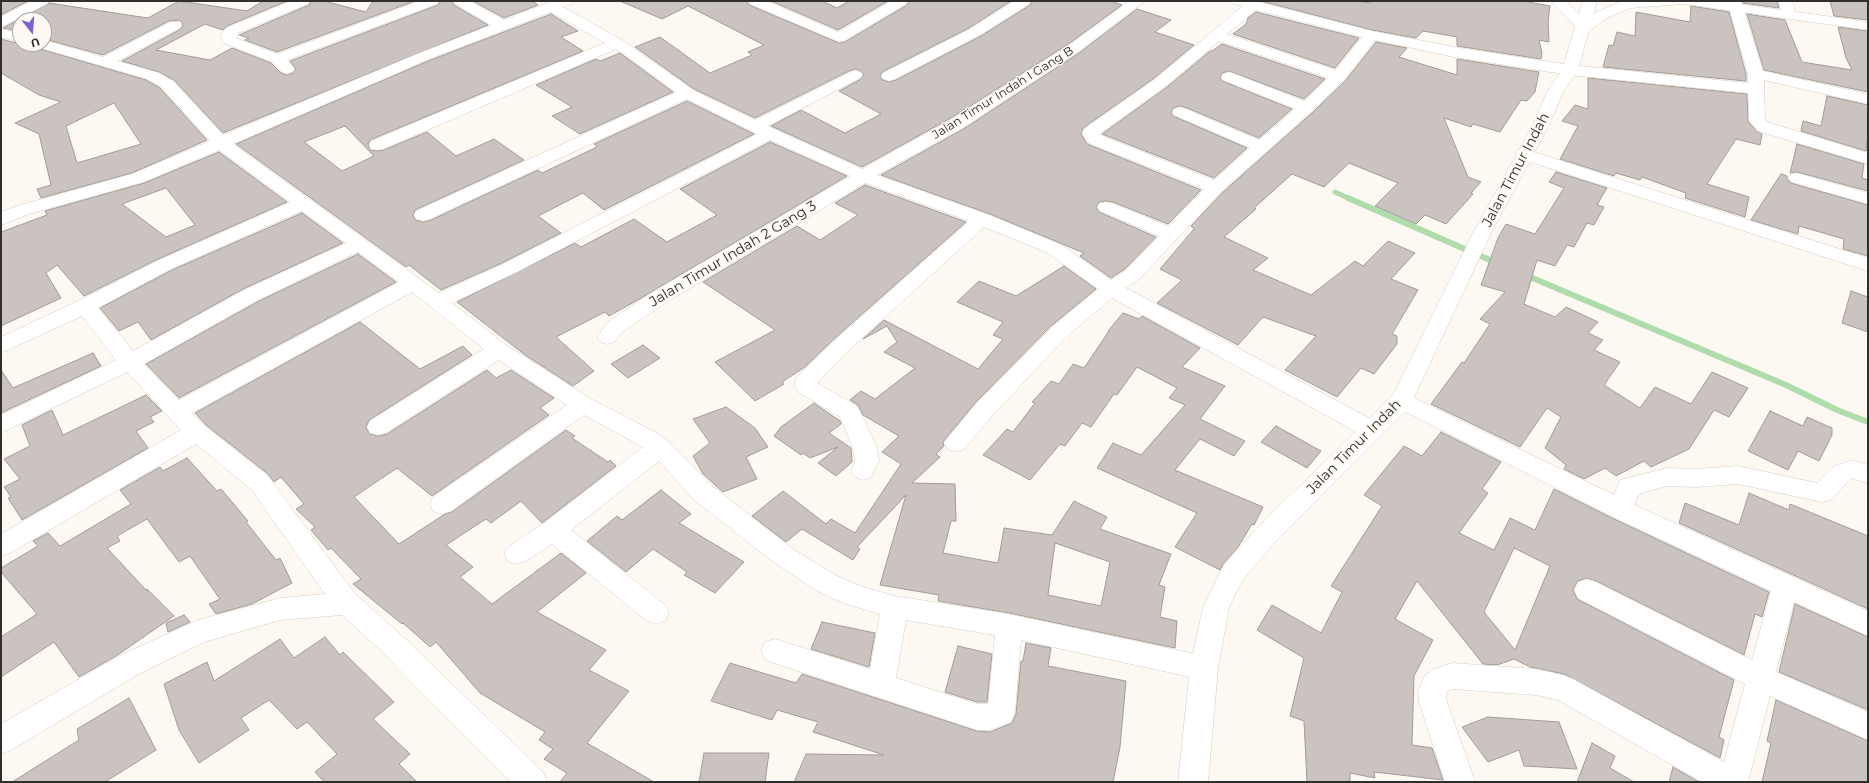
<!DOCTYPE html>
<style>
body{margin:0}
#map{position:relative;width:1869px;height:783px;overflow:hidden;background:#fdf9f2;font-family:Montserrat,sans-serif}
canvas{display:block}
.frame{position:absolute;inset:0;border:2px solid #312f2d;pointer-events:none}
.north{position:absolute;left:12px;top:12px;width:40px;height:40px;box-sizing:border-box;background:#fdf9f2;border:1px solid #aba8a3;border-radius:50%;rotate:163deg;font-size:11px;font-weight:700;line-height:16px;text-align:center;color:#312f2d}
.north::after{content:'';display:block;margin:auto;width:14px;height:18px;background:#7e5fd9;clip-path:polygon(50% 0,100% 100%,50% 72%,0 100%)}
</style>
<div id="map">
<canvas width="1869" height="783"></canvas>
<div class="frame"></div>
<div class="north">U</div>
</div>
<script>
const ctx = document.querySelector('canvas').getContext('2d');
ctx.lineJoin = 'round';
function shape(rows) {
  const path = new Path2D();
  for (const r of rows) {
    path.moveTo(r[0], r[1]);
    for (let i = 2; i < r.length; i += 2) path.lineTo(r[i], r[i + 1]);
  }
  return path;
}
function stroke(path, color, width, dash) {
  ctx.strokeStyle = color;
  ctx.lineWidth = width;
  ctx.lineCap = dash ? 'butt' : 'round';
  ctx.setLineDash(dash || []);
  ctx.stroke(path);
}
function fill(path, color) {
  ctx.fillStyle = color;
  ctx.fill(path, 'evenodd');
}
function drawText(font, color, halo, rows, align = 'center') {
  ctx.font = font + ' Montserrat,sans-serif';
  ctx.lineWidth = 3;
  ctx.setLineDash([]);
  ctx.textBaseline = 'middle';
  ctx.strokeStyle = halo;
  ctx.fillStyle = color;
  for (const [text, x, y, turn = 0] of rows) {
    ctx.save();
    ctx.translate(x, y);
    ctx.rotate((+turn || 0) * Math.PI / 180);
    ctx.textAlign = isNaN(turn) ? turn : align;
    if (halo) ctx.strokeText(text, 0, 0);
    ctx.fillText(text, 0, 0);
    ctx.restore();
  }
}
stroke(shape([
 [1335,192,1350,199]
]), '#aedcaa', 5);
stroke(shape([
 [1348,198,1499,264],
 [1523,274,1786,385,1837,410,1868,422]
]), '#aedcaa', 6);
const building = shape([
 [1,1,28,1,1,15,1,1],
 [179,1,247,11,263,1,287,1,227,26,223,30,205,24,156,50,210,60,232,48,271,63,281,73,286,75,293,73,296,69,290,61,438,5,440,1,452,1,454,5,488,25,223,133,174,80,159,72,122,61,181,29,183,24,180,20,169,21,103,55,44,39,44,20,20,20,20,31,3,28,49,3,148,18,179,1],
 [311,1,324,1,366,12,373,1,415,1,277,52,245,40,249,38,239,35,309,5,311,1],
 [473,1,532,1,538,5,504,18,473,1],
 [620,1,747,1,749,5,839,43,845,42,907,5,909,1,1011,1,969,28,882,72,880,77,883,80,889,82,896,80,981,36,1030,5,1032,1,1111,1,1122,5,1067,45,951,118,862,167,771,126,801,110,845,133,881,114,839,91,861,79,864,75,861,71,856,69,849,71,755,118,694,89,635,47,660,37,710,73,752,55,748,52,764,45,688,6,662,19,620,1],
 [771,1,822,1,837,8,849,1,888,1,838,30,771,1],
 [1261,1,1355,1,1371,3,1372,1,1523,1,1550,6,1548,21,1549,42,1539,40,1542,53,1541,59,1457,46,1457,37,1423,31,1416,38,1372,30,1261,1],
 [1743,1,1777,1,1779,8,1743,3,1743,1],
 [1830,1,1868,1,1868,20,1834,16,1830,1],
 [1691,6,1729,12,1746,74,1746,81,1603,67,1609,45,1613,46,1617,32,1635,36,1636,12,1690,22,1691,6],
 [1137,9,1171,20,1155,32,1194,45,1153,79,1083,128,1081,134,1087,144,1201,190,1168,224,1113,202,1106,201,1099,202,1096,207,1099,212,1156,237,1125,269,1111,278,1080,256,1084,253,990,214,881,175,965,128,1079,53,1137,9],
 [1256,12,1359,38,1335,68,1233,34,1246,24,1248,18,1256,12],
 [551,14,578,31,561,37,583,51,370,140,368,144,370,150,377,151,384,150,427,132,456,156,494,139,524,160,415,210,413,216,416,220,423,222,431,220,538,170,542,173,597,147,594,144,687,101,754,134,604,210,583,193,538,216,561,233,502,263,441,290,409,265,406,267,236,144,428,61,551,14],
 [345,126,374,156,342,171,304,142,345,126],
 [1747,14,1785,20,1802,62,1852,70,1846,58,1838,27,1868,31,1868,92,1764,70,1747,14],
 [1,39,20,44,34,44,37,48,146,80,160,88,207,140,132,173,41,198,37,189,51,185,39,134,15,123,61,102,39,95,1,73,1,39],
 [114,103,141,144,77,163,66,126,114,103],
 [1376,42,1407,48,1399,57,1457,75,1457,59,1539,72,1535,92,1527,101,1521,100,1500,132,1473,124,1471,127,1444,118,1468,177,1481,182,1471,193,1473,194,1446,224,1425,215,1416,224,1375,206,1398,183,1349,163,1324,187,1292,174,1254,208,1256,209,1224,237,1268,258,1253,270,1311,295,1355,261,1363,266,1388,241,1415,253,1391,279,1418,290,1392,334,1397,336,1397,344,1374,374,1361,368,1337,397,1285,370,1316,336,1263,317,1238,345,1157,303,1182,280,1160,269,1194,229,1191,226,1223,192,1313,112,1346,80,1376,42],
 [1222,44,1325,79,1304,99,1229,71,1222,73,1220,78,1222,81,1292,109,1259,138,1187,108,1180,106,1173,108,1171,113,1173,116,1247,148,1214,178,1102,134,1167,87,1210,51,1212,51,1222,44],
 [620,53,673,92,580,134,552,116,572,107,536,85,596,59,600,61,620,53],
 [1588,78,1747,94,1748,121,1757,132,1762,134,1760,145,1736,139,1707,184,1749,197,1745,217,1685,198,1686,193,1642,177,1640,180,1616,173,1614,176,1560,159,1578,126,1562,121,1575,105,1588,109,1588,78],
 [1827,96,1868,105,1868,133,1866,151,1801,131,1803,121,1821,126,1827,96],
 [770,142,847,176,636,301,609,316,605,312,556,337,594,371,573,386,525,355,457,302,575,243,581,247,634,219,667,242,717,215,680,189,770,142],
 [1797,144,1864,164,1862,178,1868,180,1868,191,1797,172,1790,173,1797,144],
 [219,152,287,202,156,260,84,296,57,265,46,273,61,298,1,326,1,232,47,215,45,211,144,183,219,152],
 [166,188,195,225,166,237,122,204,166,188],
 [1556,172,1607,188,1597,205,1604,207,1594,225,1587,223,1574,247,1567,245,1555,266,1537,260,1524,304,1555,317,1566,307,1598,322,1588,333,1603,340,1594,350,1620,362,1604,385,1640,408,1655,387,1691,404,1712,372,1748,388,1729,417,1714,410,1689,449,1651,467,1644,461,1616,476,1605,468,1584,479,1564,469,1566,465,1545,448,1561,417,1547,408,1520,447,1431,404,1462,362,1464,363,1490,324,1480,319,1505,292,1481,285,1498,238,1506,224,1535,234,1564,188,1549,182,1556,172],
 [1781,174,1787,176,1787,179,1791,183,1868,205,1868,256,1843,249,1844,239,1799,226,1798,234,1751,220,1781,174],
 [865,185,966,222,834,339,805,367,782,382,784,384,755,401,715,362,775,330,703,282,797,226,820,240,858,215,835,203,865,185],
 [302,213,343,243,243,289,151,340,138,322,119,331,100,308,172,270,302,213],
 [358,254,396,282,179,398,146,364,259,301,358,254],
 [1064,266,1096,289,1051,326,975,403,943,442,944,446,936,454,940,457,912,483,955,484,956,521,951,521,943,553,998,563,1004,528,1052,535,1074,501,1107,517,1100,529,1171,554,1159,585,1165,587,1160,617,1177,621,1175,648,1009,613,938,601,939,595,880,585,906,495,857,547,860,549,853,560,802,529,786,542,752,516,783,491,826,524,831,519,855,533,901,464,882,452,899,436,863,415,858,405,850,400,861,391,875,399,915,368,884,352,897,342,887,326,863,339,884,320,978,369,1003,339,993,335,1003,322,957,302,979,281,1016,296,1064,266],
 [1055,543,1110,562,1101,606,1048,595,1055,543],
 [1851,291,1868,297,1868,332,1842,323,1851,291],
 [1123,313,1139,319,1142,316,1200,348,1182,367,1225,386,1200,419,1245,441,1234,456,1200,439,1175,470,1263,507,1254,525,1252,524,1238,547,1223,564,1220,570,1175,547,1197,513,1097,468,1113,443,1141,455,1185,405,1169,398,1177,388,1137,367,1117,395,1114,394,1091,427,1082,423,1065,446,1060,444,1030,480,983,455,1007,429,1013,432,1035,403,1032,402,1051,381,1059,384,1073,364,1084,368,1109,331,1108,331,1123,313],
 [360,322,420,369,463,346,472,355,369,420,366,428,370,434,378,436,387,434,487,370,496,378,511,370,554,398,540,408,549,415,432,496,397,468,354,497,399,544,445,514,452,512,566,430,575,436,572,438,608,462,610,460,616,466,542,523,521,501,491,523,486,519,446,545,473,567,460,577,492,604,561,553,586,573,537,612,606,650,589,670,629,691,587,743,654,782,560,782,567,773,544,759,553,749,539,740,545,732,480,693,436,642,430,647,403,623,402,624,353,584,361,579,331,548,328,550,311,530,315,527,296,509,304,504,281,477,274,482,268,474,206,425,195,413,360,322],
 [643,345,660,358,628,378,611,364,643,345],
 [93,353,101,366,1,413,1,370,13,388,93,353],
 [146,395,162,411,150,417,154,422,136,431,148,448,22,520,8,498,11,497,4,487,20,479,4,459,30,446,22,425,52,410,63,435,146,395],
 [814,403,840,421,841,424,829,433,851,448,852,462,836,476,818,463,838,447,810,458,803,453,801,455,774,436,781,427,814,403],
 [726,407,755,428,768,447,746,457,757,479,723,492,703,474,693,456,710,443,693,419,726,407],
 [1770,411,1803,426,1807,417,1832,428,1832,435,1819,461,1798,451,1788,470,1748,451,1770,411],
 [1276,426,1321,451,1307,468,1261,442,1276,426],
 [1441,432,1501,462,1482,489,1488,493,1459,533,1494,550,1510,518,1535,530,1554,489,1612,518,1769,592,1762,617,1755,614,1744,655,1596,581,1587,578,1578,581,1573,589,1577,599,1734,680,1719,737,1724,740,1720,758,1564,674,1530,667,1514,659,1497,665,1483,664,1417,581,1395,619,1433,640,1414,676,1412,745,1432,748,1443,780,1374,772,1375,778,1350,773,1350,782,1307,782,1304,721,1290,716,1304,658,1257,630,1272,605,1321,633,1342,592,1331,586,1382,506,1364,495,1404,446,1422,456,1441,432],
 [1514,548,1550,566,1515,650,1484,612,1514,548],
 [187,458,217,491,221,489,248,521,246,522,276,560,280,558,292,583,252,604,216,614,209,604,220,599,190,556,179,562,147,519,117,536,120,541,107,548,146,590,147,589,174,616,116,656,79,677,54,642,1,677,1,637,37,614,1,572,1,568,38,546,33,541,48,533,60,546,131,504,120,490,160,467,163,471,187,458],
 [661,490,691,514,679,523,744,562,715,593,684,575,687,572,653,549,626,572,587,541,617,516,622,520,661,490],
 [1749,493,1789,510,1790,504,1868,536,1868,609,1679,523,1685,503,1739,525,1749,493],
 [1795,604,1868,637,1868,710,1779,672,1795,604],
 [184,615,190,622,168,632,166,623,184,615],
 [822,622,875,633,869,667,811,649,822,622],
 [325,637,340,655,343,652,394,702,373,719,410,754,399,764,417,782,324,782,315,772,337,754,307,722,297,729,269,700,241,718,249,730,199,763,179,730,164,684,207,662,214,681,280,639,294,658,325,637],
 [1026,643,1051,648,1048,666,1126,681,1120,747,1113,782,794,782,806,754,884,755,813,732,818,722,777,710,772,720,711,701,730,663,796,683,802,674,977,731,990,732,1012,723,1016,714,1021,661,1023,661,1026,643],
 [958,646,992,654,987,702,977,702,945,692,958,646],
 [129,698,156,750,105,782,12,782,79,740,77,729,129,698],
 [1776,700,1868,741,1868,782,1762,782,1771,743,1767,741,1776,700],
 [1488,717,1559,722,1577,769,1524,766,1519,750,1488,762,1462,727,1488,717],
 [1592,743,1615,756,1610,768,1634,782,1577,782,1592,743],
 [704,753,769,753,765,782,699,782,704,753],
 [1673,767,1699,782,1669,782,1673,767]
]);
fill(building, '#cbc3bf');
stroke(building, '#a29b97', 1);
const street = shape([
 [31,1,49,1,47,4,1,27,1,17,31,1],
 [291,1,310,1,308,4,238,33,236,38,277,54,419,1,439,1,437,4,287,60,295,69,292,72,287,74,282,72,272,62,224,43,222,40,221,35,228,27,291,1],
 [453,1,470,1,504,20,553,1,573,1,571,4,563,7,622,40,693,90,755,120,850,72,855,70,860,72,863,75,860,78,768,126,862,169,952,119,1068,46,1129,1,1145,1,1078,52,964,127,877,175,989,215,1062,245,1111,280,1126,270,1159,236,1100,211,1097,207,1100,203,1106,202,1112,203,1168,226,1204,189,1088,143,1082,133,1084,129,1154,80,1243,6,1233,4,1231,1,1255,1,1372,31,1454,47,1570,65,1748,83,1748,74,1727,1,1741,1,1763,71,1868,94,1868,104,1764,80,1765,120,1770,123,1868,153,1868,164,1758,131,1749,121,1748,93,1570,75,1454,57,1375,40,1345,79,1312,111,1222,191,1140,278,1126,288,1380,424,1383,430,1380,436,1372,438,1364,436,1112,298,1066,337,992,416,964,449,956,452,948,449,944,443,948,437,976,404,1052,327,1098,289,1048,253,984,227,849,350,817,383,857,406,860,412,876,445,879,460,871,477,863,480,855,477,851,471,855,460,852,445,840,417,798,392,795,386,795,381,798,376,835,340,969,221,865,183,670,300,622,332,614,342,607,344,600,342,597,337,608,322,656,290,850,176,770,140,517,272,452,303,506,345,591,399,655,432,668,441,712,486,793,549,835,575,860,586,895,596,1009,614,1204,656,1214,659,1218,668,1214,677,1204,680,1021,640,1015,713,1011,722,990,730,977,730,765,660,761,651,765,642,775,639,870,669,880,614,846,604,817,591,775,563,694,500,659,461,571,530,665,605,669,613,665,621,656,624,647,621,552,544,526,561,517,564,508,561,504,554,508,547,544,523,643,447,584,415,451,511,442,514,433,511,430,504,433,497,567,405,499,360,386,433,378,435,370,433,367,427,370,421,484,349,412,292,192,413,205,426,267,475,356,595,398,632,543,772,547,782,511,782,378,648,342,615,280,620,204,642,139,674,11,750,1,754,1,724,119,656,198,620,280,598,325,594,251,489,196,444,10,553,1,556,1,534,181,430,127,372,1,433,1,415,116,360,82,316,1,353,1,337,78,301,157,261,290,202,219,150,144,182,29,214,1,225,1,212,17,206,132,174,210,141,161,87,147,79,37,47,35,44,44,44,44,40,103,57,170,22,180,22,182,25,180,28,118,61,159,73,173,81,223,135,417,54,491,25,455,4,453,1],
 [1256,10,1362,37,1336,70,1227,34,1256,10],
 [551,12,605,43,371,141,369,145,371,149,377,150,383,149,616,49,676,92,416,211,414,215,416,219,423,221,430,219,687,99,757,134,503,264,439,293,233,144,427,60,551,12],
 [1219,41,1328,78,1304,101,1235,74,1229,72,1223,74,1221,77,1223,80,1295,109,1259,140,1186,109,1180,107,1174,109,1172,112,1174,115,1250,148,1214,180,1100,135,1099,134,1166,86,1219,41],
 [302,211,346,243,244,290,133,351,98,308,171,269,302,211],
 [358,252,399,282,179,400,144,364,258,300,358,252],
 [906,620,995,635,988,704,977,704,896,678,906,620],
 [748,1,767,1,838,32,891,1,908,1,906,4,844,41,839,42,750,4,748,1],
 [1014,1,1031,1,1029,4,980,35,895,79,889,81,883,79,881,76,883,73,970,29,1014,1],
 [1778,1,1792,1,1796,15,1794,18,1784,18,1778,1],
 [1,29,20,33,20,42,1,37,1,29],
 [1524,149,1868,258,1868,271,1518,158,1515,154,1518,150,1524,149],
 [1797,173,1868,193,1868,204,1791,182,1788,178,1791,174,1797,173],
 [1402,392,1614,495,1620,480,1667,468,1696,469,1738,466,1817,483,1835,466,1852,460,1868,465,1868,483,1851,478,1831,500,1822,502,1738,484,1696,487,1667,486,1638,494,1635,505,1868,611,1868,636,1794,602,1776,672,1868,712,1868,740,1770,696,1748,782,1702,782,1558,700,1536,695,1452,689,1446,692,1447,702,1475,782,1445,782,1419,702,1418,691,1425,675,1432,670,1452,663,1536,669,1563,675,1573,679,1724,762,1745,684,1578,598,1574,590,1578,582,1587,579,1596,582,1752,660,1771,591,1613,517,1394,406,1391,400,1394,394,1402,392]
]);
const secondary = shape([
 [1583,1,1597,1,1578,70,1563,92,1548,127,1491,233,1410,406,1274,543,1242,581,1229,607,1218,668,1208,782,1178,782,1190,668,1203,607,1224,565,1256,529,1393,395,1473,233,1532,127,1547,92,1562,70,1583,1]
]);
const primary = shape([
 [1551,1,1566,1,1585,20,1597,12,1622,1,1718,1,1868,22,1868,30,1684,4,1630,8,1607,18,1587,32,1582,33,1577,32,1575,29,1576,27,1551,1]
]);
stroke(street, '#d2cec7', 1);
stroke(secondary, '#d2cec7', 1);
stroke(primary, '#d2cec7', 1);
fill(street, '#fff');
fill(secondary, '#fff');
fill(primary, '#fff');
drawText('12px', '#312f2d', '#fdf9f2', [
 ["Jalan Timur Indah I Gang B",1003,93,-32]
]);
drawText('14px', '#312f2d', '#fdf9f2', [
 ["Jalan Timur Indah",1516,170,-62],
 ["Jalan Timur Indah 2 Gang 3",733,254,-31],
 ["Jalan Timur Indah",1354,447,-45]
]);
</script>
